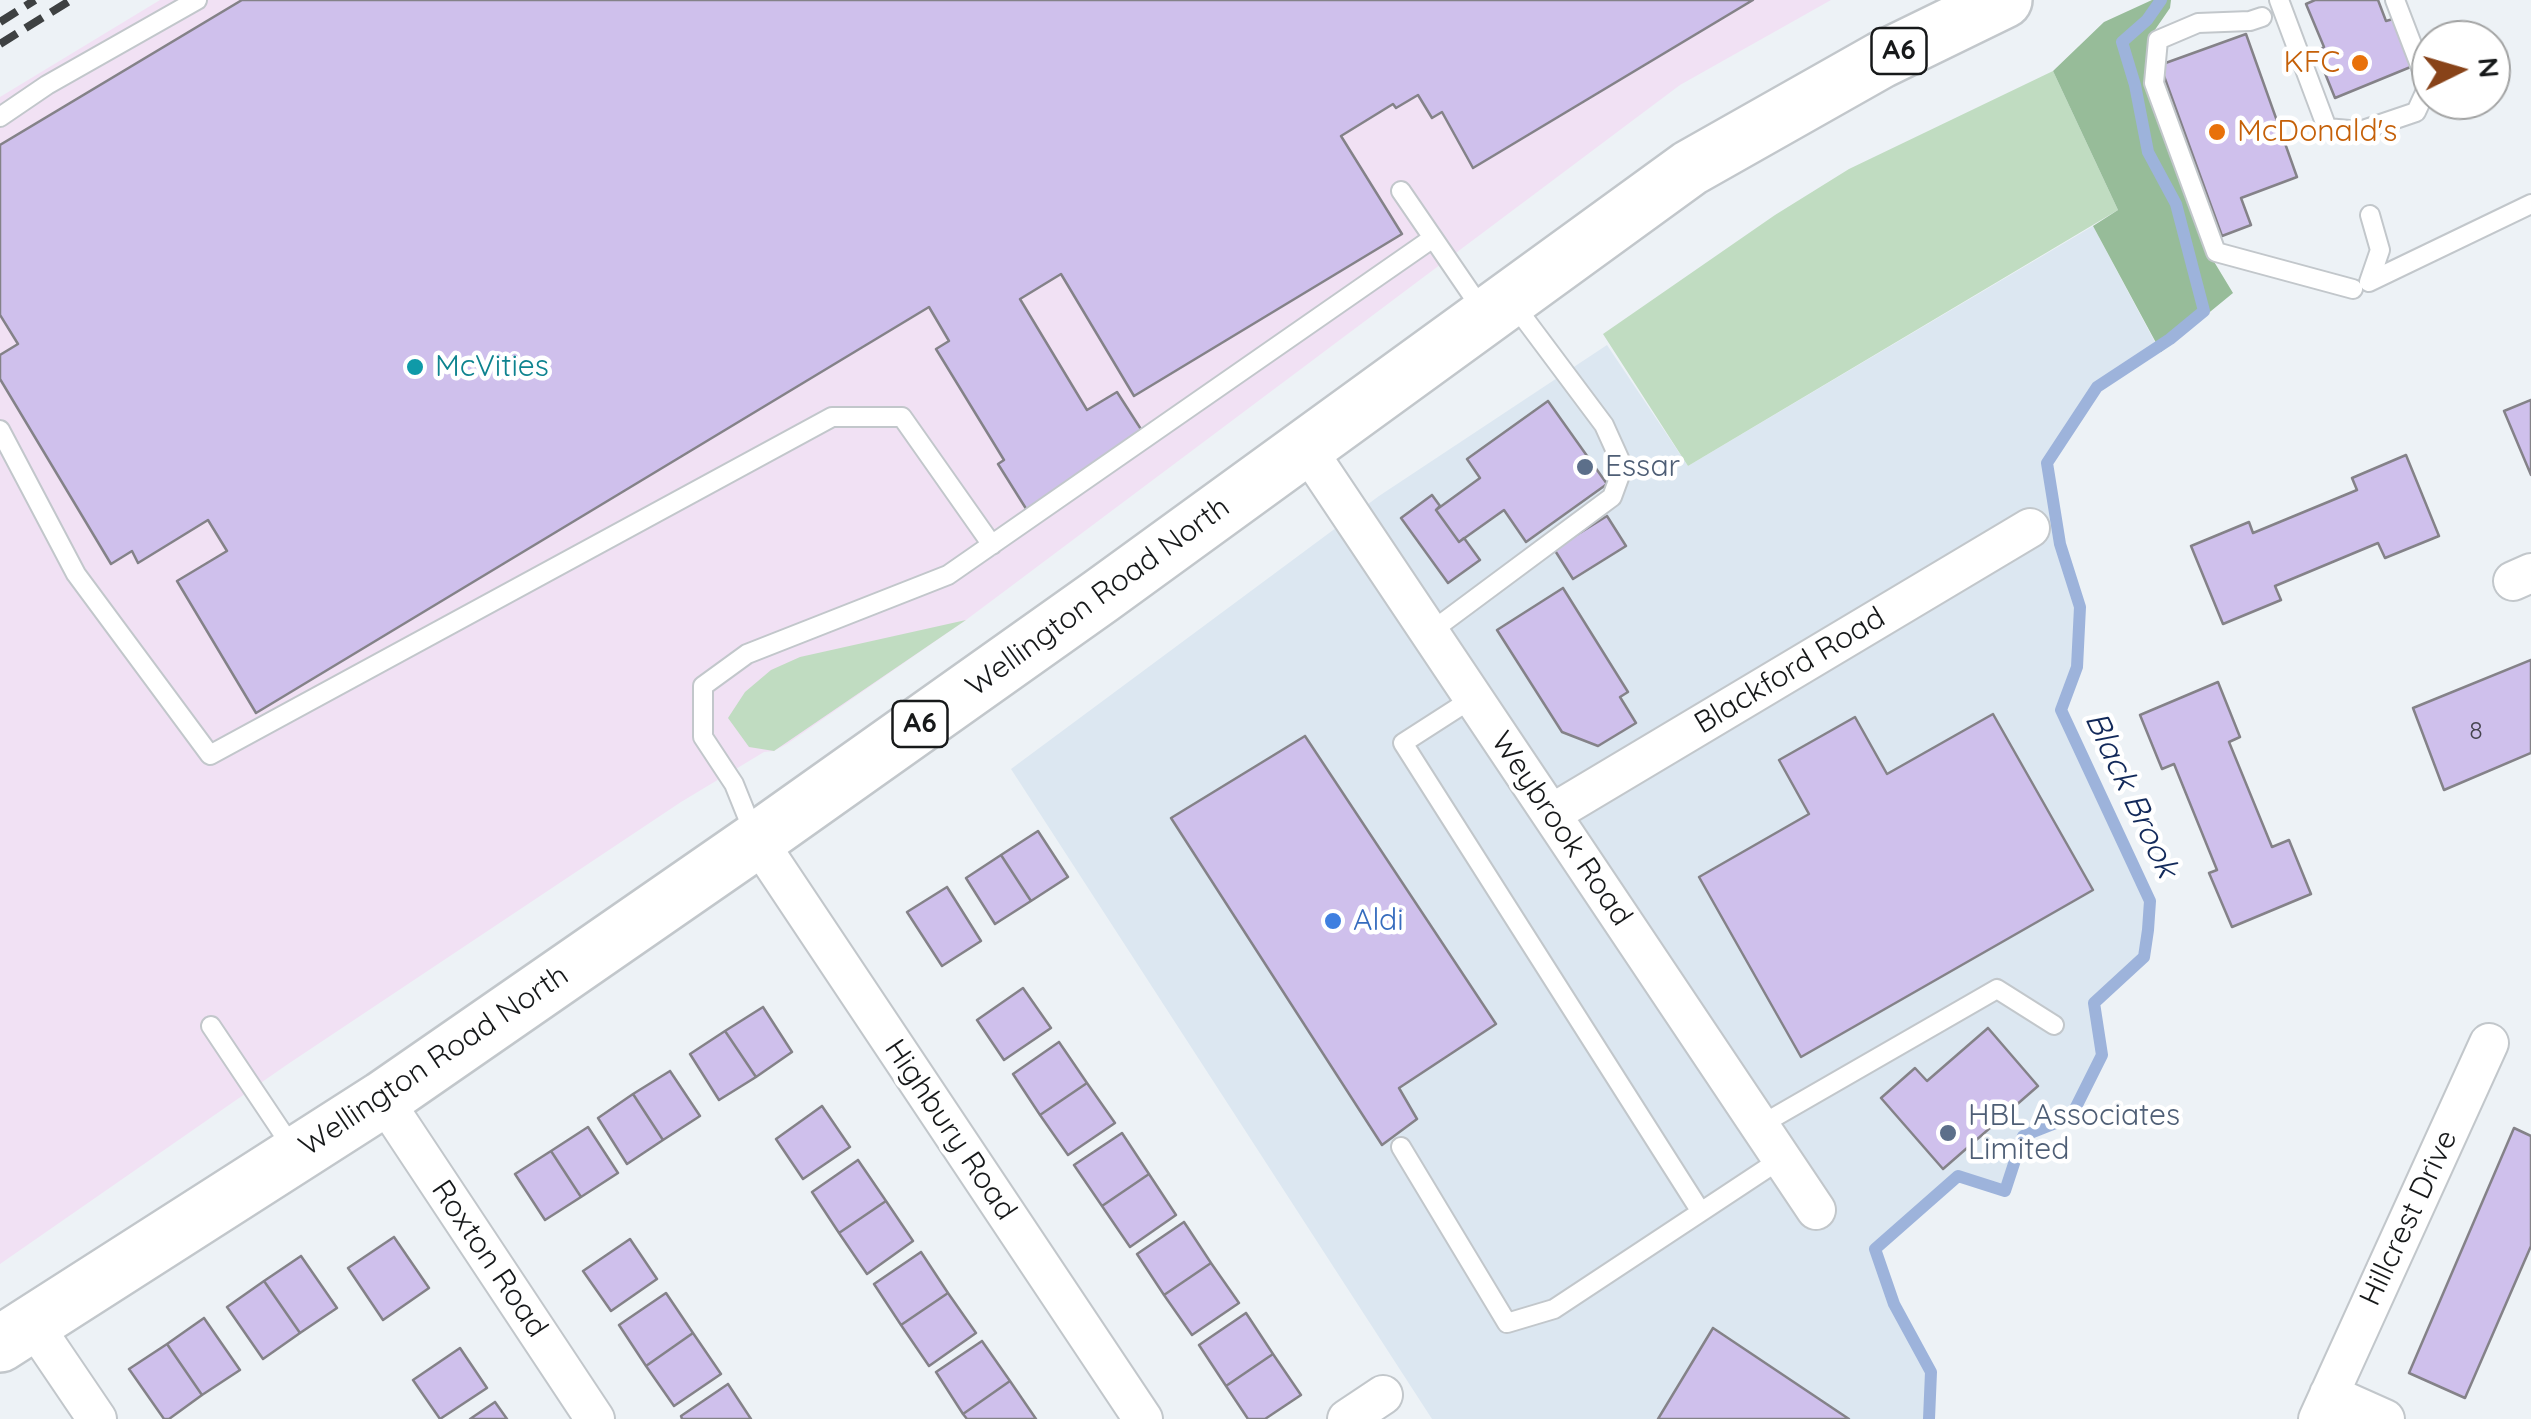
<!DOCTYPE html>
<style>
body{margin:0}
#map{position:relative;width:2531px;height:1419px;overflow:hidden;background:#edf2f6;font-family:Quicksand,sans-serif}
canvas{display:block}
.north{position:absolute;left:2411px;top:20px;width:100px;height:100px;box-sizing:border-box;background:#fff;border:2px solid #a2a3a3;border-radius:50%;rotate:85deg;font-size:28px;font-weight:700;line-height:40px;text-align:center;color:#17191a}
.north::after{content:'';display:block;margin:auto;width:35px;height:45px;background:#884319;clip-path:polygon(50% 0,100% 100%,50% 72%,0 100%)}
</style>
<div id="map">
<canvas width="2531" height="1419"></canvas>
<div class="north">N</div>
</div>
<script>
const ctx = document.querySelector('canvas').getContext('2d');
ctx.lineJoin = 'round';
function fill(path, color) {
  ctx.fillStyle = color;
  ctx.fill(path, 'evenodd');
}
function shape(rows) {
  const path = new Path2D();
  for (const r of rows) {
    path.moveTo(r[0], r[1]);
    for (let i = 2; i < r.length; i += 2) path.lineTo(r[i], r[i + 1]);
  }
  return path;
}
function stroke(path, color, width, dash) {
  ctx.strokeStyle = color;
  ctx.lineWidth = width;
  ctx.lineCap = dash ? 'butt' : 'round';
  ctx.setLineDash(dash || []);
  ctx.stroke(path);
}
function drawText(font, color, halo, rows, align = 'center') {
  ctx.font = font + ' Quicksand,sans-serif';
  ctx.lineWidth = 9;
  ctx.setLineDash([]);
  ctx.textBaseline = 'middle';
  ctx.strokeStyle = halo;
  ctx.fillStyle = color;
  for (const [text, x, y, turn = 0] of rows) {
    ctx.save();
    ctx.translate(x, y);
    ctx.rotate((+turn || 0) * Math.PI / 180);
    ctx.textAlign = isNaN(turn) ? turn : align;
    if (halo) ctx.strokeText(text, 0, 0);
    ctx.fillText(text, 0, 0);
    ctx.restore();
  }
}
fill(shape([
 [2093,226,2157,346,2096,386,2046,463,2058,544,2078,607,2077,667,2060,710,2147,902,2141,956,2092,1000,2101,1054,2070,1116,2022,1135,2004,1189,1958,1174,1875,1249,1877,1266,1893,1304,1929,1372,1926,1419,1432,1419,1011,769,1379,496,1607,345,1688,466]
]), '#dce7f1');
fill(shape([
 [160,0,1831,0,1680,85,966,620,787,744,774,751,764,752,681,802,288,1064,0,1264,0,97]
]), '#f1e1f4');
fill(shape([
 [2053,71,2118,210,1688,466,1603,334,1775,215,1849,169],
 [966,620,774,751,749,747,728,718,745,692,771,670,800,657]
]), '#c0dcc1');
fill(shape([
 [2152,0,2171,0,2170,8,2150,37,2210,255,2233,293,2161,352,2093,226,2118,210,2053,71,2104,22]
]), '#97bc99');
stroke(shape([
 [1929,1419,1931,1372,1894,1304,1875,1249,1958,1176,2005,1191,2023,1136,2071,1117,2102,1055,2094,1003,2144,957,2148,930,2150,901,2061,710,2077,667,2080,607,2060,544,2047,463,2097,387,2170,339,2204,311,2176,204,2148,152,2135,85,2122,42,2147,20,2161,0]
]), '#9db3db', 12);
const building = shape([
 [242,0,1753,0,1473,168,1442,112,1432,118,1418,95,1396,108,1393,104,1341,136,1402,234,1134,396,1061,274,1020,299,1087,410,1117,392,1146,437,1030,515,998,464,1004,460,936,349,949,341,929,307,256,713,177,581,227,551,208,520,138,563,132,551,111,564,0,379,0,355,18,344,0,315,0,145,242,0],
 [2315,0,2378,0,2386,21,2393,19,2413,66,2335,98,2316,51,2324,47,2306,4,2315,0],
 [2246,34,2297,177,2241,198,2251,225,2222,236,2160,65,2246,34],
 [2531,400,2531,475,2504,411,2531,400],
 [1548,401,1607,484,1526,542,1504,510,1459,542,1436,510,1480,478,1467,459,1548,401],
 [2406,455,2439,536,2385,558,2378,543,2275,586,2281,600,2223,624,2191,546,2249,522,2253,533,2357,490,2352,478,2406,455],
 [1432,495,1440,506,1436,510,1459,542,1464,538,1480,560,1448,583,1401,518,1432,495],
 [1607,516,1626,546,1573,579,1554,549,1607,516],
 [1563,588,1628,692,1620,697,1636,723,1598,746,1562,732,1497,630,1563,588],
 [2531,660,2531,753,2444,790,2413,708,2531,660],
 [2218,682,2240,737,2229,742,2272,847,2289,840,2311,894,2232,927,2209,873,2217,870,2174,764,2162,769,2140,715,2218,682],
 [1993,714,2093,890,1801,1057,1699,877,1809,814,1779,760,1855,717,1887,774,1993,714],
 [1305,736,1496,1024,1399,1088,1417,1119,1382,1145,1171,818,1305,736],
 [1038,831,1068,877,1031,901,1001,855,1038,831],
 [1001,855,1031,901,995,924,966,878,1001,855],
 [947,887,981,941,942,966,907,912,947,887],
 [1023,988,1051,1028,1004,1060,977,1020,1023,988],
 [763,1007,792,1052,756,1077,725,1031,763,1007],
 [1988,1028,2038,1086,1943,1169,1881,1098,1915,1068,1927,1081,1988,1028],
 [725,1031,756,1077,719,1100,690,1054,725,1031],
 [1059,1042,1087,1083,1040,1115,1013,1074,1059,1042],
 [670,1071,700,1116,663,1140,633,1094,670,1071],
 [1087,1083,1115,1123,1068,1155,1040,1115,1087,1083],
 [633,1094,663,1140,627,1164,598,1118,633,1094],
 [822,1106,850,1147,803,1179,776,1139,822,1106],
 [588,1127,618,1173,581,1197,551,1151,588,1127],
 [2514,1128,2531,1136,2531,1246,2465,1398,2409,1373,2514,1128],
 [1122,1133,1149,1174,1102,1206,1074,1165,1122,1133],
 [551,1151,581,1197,545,1220,515,1174,551,1151],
 [858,1160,886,1201,839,1233,812,1192,858,1160],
 [1149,1174,1176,1215,1130,1247,1102,1206,1149,1174],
 [886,1201,913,1241,867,1274,839,1233,886,1201],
 [1184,1222,1211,1263,1164,1295,1137,1254,1184,1222],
 [394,1237,429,1288,383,1320,348,1268,394,1237],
 [630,1239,657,1279,611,1311,583,1271,630,1239],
 [921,1252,948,1293,901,1325,874,1284,921,1252],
 [301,1256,337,1308,300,1333,264,1281,301,1256],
 [1211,1263,1239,1303,1192,1335,1164,1295,1211,1263],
 [264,1281,300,1333,263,1359,227,1307,264,1281],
 [666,1293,693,1333,646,1366,619,1325,666,1293],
 [948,1293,976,1333,929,1366,901,1325,948,1293],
 [1246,1313,1273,1354,1226,1386,1199,1345,1246,1313],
 [204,1318,240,1370,202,1395,167,1344,204,1318],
 [1713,1328,1849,1419,1658,1419,1713,1328],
 [693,1333,721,1374,674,1406,646,1366,693,1333],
 [982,1341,1010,1381,963,1414,936,1372,982,1341],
 [167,1344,202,1395,169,1419,164,1419,129,1369,167,1344],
 [460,1348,487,1388,440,1419,413,1380,460,1348],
 [1273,1354,1301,1395,1265,1419,1248,1419,1226,1386,1273,1354],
 [1010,1381,1036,1419,967,1419,963,1414,1010,1381],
 [728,1384,751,1419,682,1419,681,1416,728,1384],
 [495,1402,507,1419,470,1419,495,1402]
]);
fill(building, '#cfc0ec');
stroke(building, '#848288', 2.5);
const lane = shape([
 [2279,0,2327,128,2360,131,2416,112,2428,86,2395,0],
 [2262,17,2250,21,2198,23,2158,40,2154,83,2216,252,2353,289],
 [0,117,47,85,197,0],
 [1401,191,1483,311],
 [2369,282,2531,204],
 [2369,282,2380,250,2370,215],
 [0,430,76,574,210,755,832,417,902,417,992,545],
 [1429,633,1612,497,1623,467,1604,425,1512,302],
 [1473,698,1403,743,1701,1212],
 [755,836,734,784,703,737,703,686,747,654,948,575,1433,238],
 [211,1026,294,1150],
 [1759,1126,1997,989,2054,1025],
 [1401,1147,1507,1323,1554,1309,1781,1159]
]);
const street = shape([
 [1306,448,1816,1210],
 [2513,581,2531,573],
 [1551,814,2030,528],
 [757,840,1143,1419],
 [383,1099,595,1419],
 [32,1323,97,1419],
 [2329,1394,2385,1419],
 [1347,1419,1383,1395],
 [2318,1419,2489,1043]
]);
const highway = shape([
 [0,1344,383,1099,757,840,1101,596,1690,168,1881,60,2004,0]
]);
stroke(lane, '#c2c7cb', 22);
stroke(street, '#c2c7cb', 42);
stroke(highway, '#c2c7cb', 60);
stroke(lane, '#fff', 18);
stroke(street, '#fff', 38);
stroke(highway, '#fff', 55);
stroke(shape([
 [0,22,35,0],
 [0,44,71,0]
]), '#3e4142', 8, [20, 10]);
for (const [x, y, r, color] of [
 [2360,63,10,"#e8710a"],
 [2217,132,10,"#e8710a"],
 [415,367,10,"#0f9aa8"],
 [1585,467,10,"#5c6f8a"],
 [1333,921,10,"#3f7fe0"],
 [1948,1133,10,"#5c6f8a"]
]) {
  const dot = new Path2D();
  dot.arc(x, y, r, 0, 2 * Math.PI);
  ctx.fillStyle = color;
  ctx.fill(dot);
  stroke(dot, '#fff', 4);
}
drawText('25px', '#45434e', null, [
 ["8",2476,731]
]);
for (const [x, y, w] of [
 [1899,51,55],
 [920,724,55]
]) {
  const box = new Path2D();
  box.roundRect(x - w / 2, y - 23, w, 46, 8);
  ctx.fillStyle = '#fff';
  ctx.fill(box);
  stroke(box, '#17191a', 2.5);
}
drawText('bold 28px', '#17191a', null, [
 ["A6",1899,51],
 ["A6",920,724]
]);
drawText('30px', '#c56008', '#fff', [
 ["KFC",2340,63],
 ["McDonald's",2237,132,"left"]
], 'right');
drawText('30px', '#0d838f', '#fff', [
 ["McVities",435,367]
], 'left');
drawText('30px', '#4e5e75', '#fff', [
 ["Essar",1605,467],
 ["HBL Associates",1968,1116],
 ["Limited",1968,1150]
], 'left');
drawText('30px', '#17191a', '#fff', [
 ["Wellington Road North",1098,597,-36],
 ["Blackford Road",1790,671,-31],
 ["Weybrook Road",1561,829,56],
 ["Wellington Road North",434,1061,-34],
 ["Highbury Road",950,1130,56],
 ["Hillcrest Drive",2409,1218,-65],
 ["Roxton Road",489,1259,56]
]);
drawText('30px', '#366cbe', '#fff', [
 ["Aldi",1353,921]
], 'left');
drawText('italic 32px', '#12295a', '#fff', [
 ["Black Brook",2131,795,65]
]);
</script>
